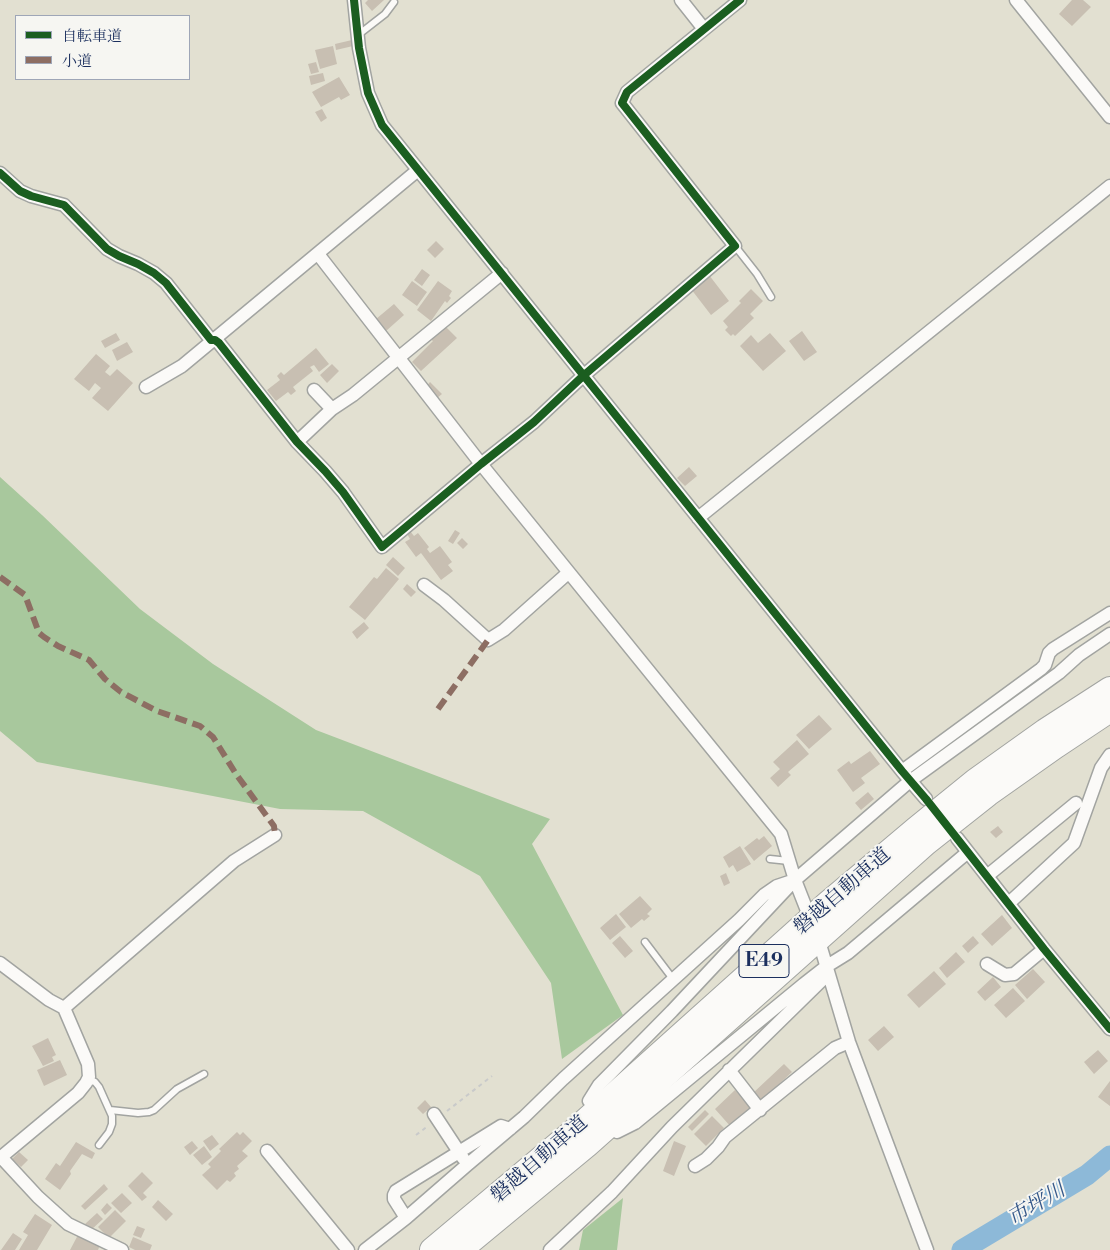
<!DOCTYPE html>
<meta charset="utf-8">
<style>
body{margin:0}
#map{position:relative;width:1110px;height:1250px;overflow:hidden;background:#e2e0d1;font-family:"Libre Bodoni","Noto Serif JP",serif}
canvas{display:block}
.legend{position:absolute;left:15px;top:15px;width:175px;height:65px;box-sizing:border-box;background:#f6f6f2;border:1px solid #9ea6b7;margin:0;padding:6px 9px;list-style:none;font-size:15px;color:#1b2f5e}
.legend li{display:flex;align-items:center;gap:10px;height:25px}
.legend b{width:25px;border:1px solid #9ea6b7}
</style>
<div id="map">
<canvas width="1110" height="1250"></canvas>
<ul class="legend">
<li><b style="height:6px;background:#1b5e20"></b>自転車道</li>
<li><b style="height:6px;background:#8d6e63"></b>小道</li>
</ul>
</div>
<script>
const ctx = document.querySelector('canvas').getContext('2d');
ctx.lineJoin = 'round';
function fill(path, color) {
  ctx.fillStyle = color;
  ctx.fill(path, 'evenodd');
}
function shape(rows) {
  const path = new Path2D();
  for (const r of rows) {
    path.moveTo(r[0], r[1]);
    for (let i = 2; i < r.length; i += 2) path.lineTo(r[i], r[i + 1]);
  }
  return path;
}
function stroke(path, color, width, dash) {
  ctx.strokeStyle = color;
  ctx.lineWidth = width;
  ctx.lineCap = dash ? 'butt' : 'round';
  ctx.setLineDash(dash || []);
  ctx.stroke(path);
}
function drawText(font, color, halo, rows, align = 'center') {
  ctx.font = font + ' "Libre Bodoni","Noto Serif JP",serif';
  ctx.lineWidth = 4;
  ctx.setLineDash([]);
  ctx.textBaseline = 'middle';
  ctx.strokeStyle = halo;
  ctx.fillStyle = color;
  for (const [text, x, y, turn = 0] of rows) {
    ctx.save();
    ctx.translate(x, y);
    ctx.rotate((+turn || 0) * Math.PI / 180);
    ctx.textAlign = isNaN(turn) ? turn : align;
    if (halo) ctx.strokeText(text, 0, 0);
    ctx.fillText(text, 0, 0);
    ctx.restore();
  }
}
fill(shape([
 [0,477,42,515,140,609,213,664,316,730,550,819,532,844,623,1015,562,1059,551,983,480,876,363,811,280,809,37,762,0,731],
 [623,1198,617,1250,579,1250,583,1230]
]), '#a8c89d');
stroke(shape([
 [962,1250,1087,1175,1110,1156]
]), '#8db9d8', 21);
fill(shape([
 [368,0,384,0,372,11,365,3],
 [1072,0,1083,0,1091,7,1072,26,1059,14],
 [352,40,353,46,336,50,335,44],
 [333,46,337,64,320,69,315,50],
 [316,62,319,72,311,74,308,64],
 [323,73,325,81,311,85,309,76],
 [339,77,350,95,341,100,339,97,321,107,312,92],
 [322,109,327,118,321,122,315,112],
 [436,241,444,249,435,258,427,250],
 [422,269,430,275,422,286,414,280],
 [709,275,729,301,711,315,691,289],
 [412,281,427,292,417,306,402,295],
 [438,281,452,291,449,296,451,298,447,303,445,301,431,321,417,310],
 [751,289,763,301,750,314,754,318,735,336,733,334,731,336,725,330,728,327,723,321,741,303,739,301],
 [394,304,404,315,386,331,376,319],
 [444,325,457,338,421,371,412,362,433,341,430,339],
 [802,331,817,352,804,361,789,341],
 [116,333,120,340,105,348,101,341],
 [770,333,786,351,763,371,740,346,751,335,758,343],
 [127,342,133,352,117,361,112,350],
 [316,348,329,364,319,372,314,365,310,367,313,371,293,387,296,391,291,395,288,392,276,401,267,390,280,380,277,376,281,372,284,375],
 [96,354,110,366,105,372,110,376,117,369,133,383,108,411,92,398,101,388,95,383,89,391,74,379],
 [332,364,339,371,327,383,320,375],
 [430,382,442,394,437,398,426,387],
 [689,467,697,476,685,486,677,478],
 [455,530,460,533,453,544,448,541],
 [410,531,414,536,418,533,429,547,427,549,430,553,440,546,452,562,448,565,453,571,441,580,421,553,416,557,405,542,410,539,407,534],
 [462,538,468,544,463,549,457,543],
 [393,557,405,568,398,576,386,565],
 [386,568,399,579,365,620,349,607,374,577,377,579],
 [407,584,416,592,411,597,403,589],
 [364,622,369,628,357,639,352,632],
 [819,715,832,729,809,749,796,735],
 [797,740,809,754,788,772,791,775,778,787,770,778,780,769,773,762],
 [870,751,880,764,861,778,865,783,853,792,837,770,849,761,851,764],
 [868,792,874,799,861,810,855,803],
 [998,826,1003,832,996,838,990,832],
 [764,836,772,846,754,861,744,848,757,838,759,840],
 [740,846,751,864,737,872,733,865,729,868,723,857],
 [726,873,730,883,724,886,720,876],
 [640,896,652,909,647,914,650,916,644,921,642,919,631,928,619,914],
 [616,914,626,927,610,940,600,928],
 [1002,915,1012,928,992,946,981,934],
 [620,936,633,951,625,958,612,943],
 [973,936,979,943,968,953,962,946],
 [956,952,965,962,947,978,939,968],
 [1033,969,1045,982,1027,999,1015,985],
 [934,971,946,984,919,1008,907,995],
 [993,977,1001,987,985,1001,977,992],
 [1013,988,1025,1001,1006,1018,994,1005],
 [884,1026,894,1037,878,1051,868,1040],
 [48,1038,56,1055,52,1057,54,1061,43,1066,32,1046],
 [1098,1050,1108,1061,1094,1074,1084,1062],
 [60,1060,67,1075,44,1086,37,1070],
 [784,1064,792,1072,761,1101,753,1093],
 [1110,1081,1110,1106,1098,1097],
 [735,1090,751,1107,731,1127,715,1109],
 [425,1100,431,1107,423,1114,417,1108],
 [705,1110,709,1114,692,1131,688,1127],
 [712,1116,724,1128,706,1146,694,1134],
 [237,1132,240,1135,243,1132,252,1141,242,1151,248,1156,237,1166,239,1169,234,1173,236,1176,230,1182,227,1180,217,1190,202,1175,211,1167,208,1164,221,1151,219,1149],
 [212,1135,219,1144,210,1151,203,1141],
 [192,1141,198,1148,190,1155,184,1147],
 [674,1141,686,1146,674,1176,663,1171],
 [76,1142,95,1153,92,1159,82,1154,70,1171,71,1174,60,1190,45,1179,56,1163,60,1166],
 [204,1146,212,1157,202,1165,193,1155],
 [19,1152,28,1160,21,1167,12,1159],
 [142,1172,153,1183,143,1193,147,1197,142,1201,128,1186],
 [104,1184,108,1189,85,1210,81,1206],
 [122,1193,132,1203,121,1213,111,1203],
 [158,1200,173,1214,166,1221,152,1207],
 [107,1203,112,1208,105,1215,101,1210],
 [115,1210,126,1221,109,1238,98,1227],
 [97,1213,103,1219,91,1230,85,1224],
 [35,1214,52,1225,37,1250,19,1250,28,1235,23,1232],
 [137,1226,145,1229,141,1238,133,1235],
 [13,1233,22,1239,15,1250,1,1250],
 [78,1235,100,1245,98,1250,70,1250],
 [133,1237,152,1245,150,1250,135,1250,129,1247]
]), '#c8bfb2');
const lane = shape([
 [358,35,385,14,394,2],
 [735,246,757,274,771,297],
 [770,859,789,861],
 [645,942,673,979],
 [88,1080,95,1082,99,1087,112,1116,112,1124,109,1132,99,1145],
 [110,1110,138,1113,149,1112,154,1110,177,1089,204,1074]
]);
const street = shape([
 [354,0,359,48,368,93,382,125,902,771,926,799],
 [681,0,704,29],
 [1016,0,1110,117],
 [0,173,20,191,31,196,64,205,107,249,119,256,138,264,154,273,166,283,211,340,215,340,219,343,297,442,325,471,343,492,382,547,481,464,534,422,583,376,735,246,622,103,627,92,740,0],
 [318,254,481,464,781,834,795,880,806,908],
 [146,387,182,366,418,170],
 [314,390,332,409],
 [297,442,332,409,353,395,502,273],
 [698,518,1110,186],
 [424,585,444,600,488,640,504,630,568,573],
 [902,771,1041,669,1045,665,1049,653,1053,649,1110,613],
 [957,838,1044,949,1110,1029],
 [987,876,1076,803],
 [1009,903,1074,843,1101,768,1110,755],
 [821,948,849,1042,927,1250],
 [0,963,49,1000,64,1008,88,1064,89,1077,86,1083,78,1093,0,1158],
 [987,964,1005,975,1014,974,1044,949],
 [64,1008,234,861,275,835],
 [729,1070,760,1110],
 [589,1101,599,1085,672,1011,792,883],
 [434,1114,463,1158],
 [617,1132,635,1123,804,984,827,966,848,953,968,852],
 [267,1151,348,1250],
 [1,1157,38,1197,68,1224,122,1250],
 [695,1166,706,1159,718,1147,725,1137,835,1048,849,1042],
 [406,1218,394,1199,394,1195,396,1191,501,1126,510,1129],
 [365,1250,406,1218,467,1165,524,1117,563,1079,739,920,764,895,777,886,795,880,910,781,1059,673,1079,655,1110,634],
 [550,1250,612,1192,672,1127,821,981,826,971]
]);
const highway = shape([
 [432,1250,575,1130,827,904,916,829,975,781,1045,731,1110,689],
 [460,1250,587,1145,926,843,988,794,1056,746,1110,710]
]);
stroke(lane, '#a2a4a1', 9);
stroke(street, '#a2a4a1', 15);
stroke(highway, '#a2a4a1', 26);
stroke(shape([
 [447,1111,492,1076],
 [416,1135,428,1126]
]), '#c9caca', 2, [4, 4]);
stroke(lane, '#fbfaf8', 6);
stroke(street, '#fbfaf8', 12);
stroke(highway, '#fbfaf8', 24);
stroke(shape([
 [0,577,25,595,39,633,44,637,58,646,89,660,105,679,121,692,157,711,200,726,213,737,236,774,274,826,275,835],
 [438,709,488,640]
]), '#8d6e63', 6, [12, 6]);
stroke(shape([
 [354,0,359,48,368,93,382,125,902,771,926,799,1044,949,1110,1029],
 [0,173,20,191,31,196,64,205,107,249,119,256,138,264,154,273,166,283,211,340,215,340,219,343,297,442,325,471,343,492,382,547,481,464,534,422,583,376,735,246,622,103,627,92,740,0]
]), '#1b5e20', 8);
for (const [x, y, w] of [
 [764,961,50]
]) {
  const box = new Path2D();
  box.roundRect(x - w / 2, y - 16.5, w, 33, 4);
  ctx.fillStyle = '#f6f6f2';
  ctx.fill(box);
  stroke(box, '#1b2f5e', 1);
}
drawText('bold 19px', '#1b2f5e', null, [
 ["E49",764,961]
]);
drawText('20px', '#1b2f5e', '#f6f6f2', [
 ["磐越自動車道",843,892,-41],
 ["磐越自動車道",540,1160,-41]
]);
drawText('italic 21px', '#36598a', '#f6f6f2', [
 ["市坪川",1037,1205,-31]
]);
</script>
